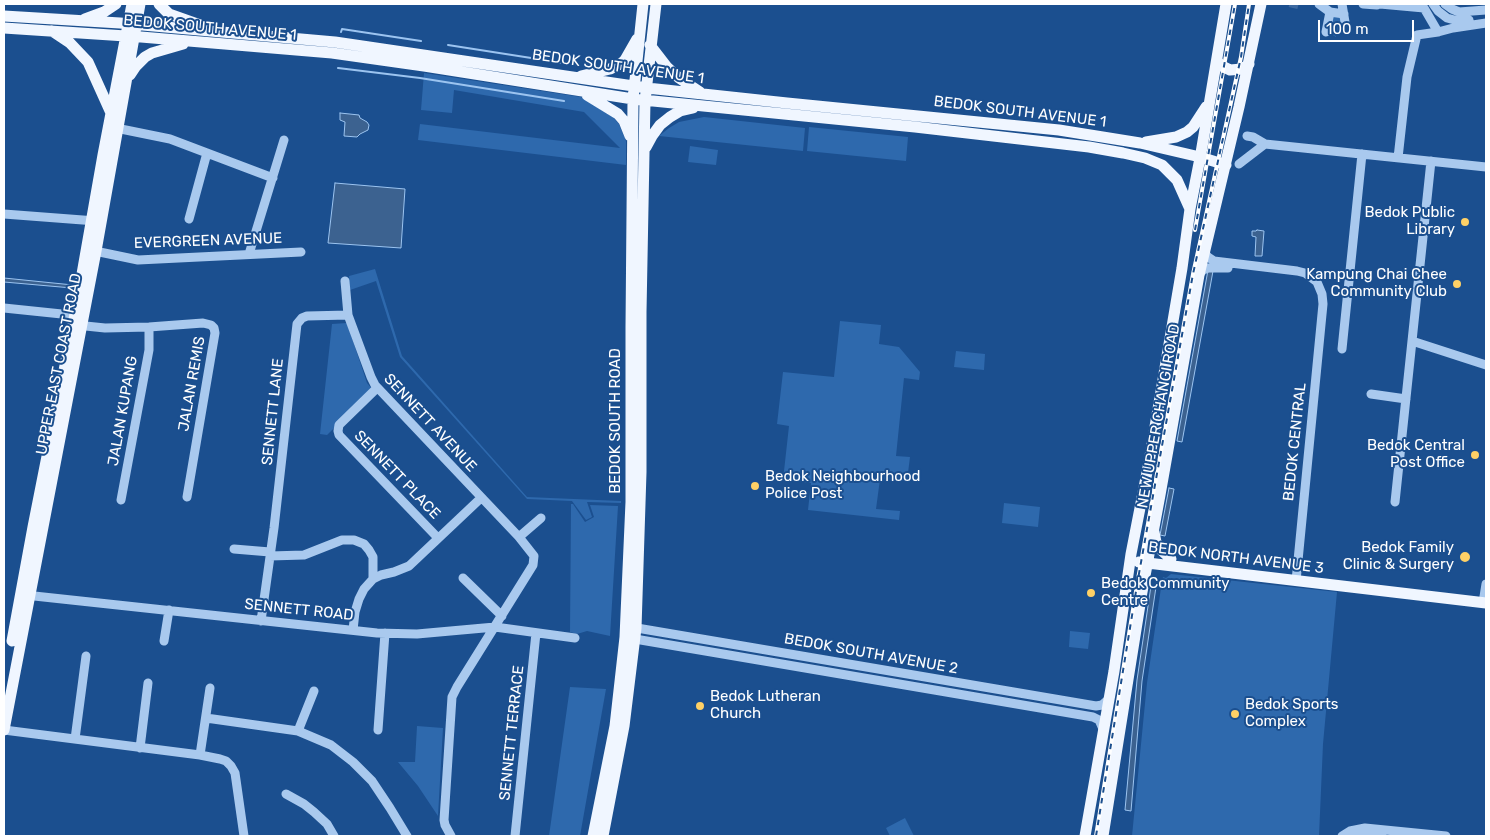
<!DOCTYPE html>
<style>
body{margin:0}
#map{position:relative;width:1490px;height:840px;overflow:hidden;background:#1b4f8f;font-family:Rubik,sans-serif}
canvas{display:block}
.frame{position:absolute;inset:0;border:5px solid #fff;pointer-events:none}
.scale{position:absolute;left:1318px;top:20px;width:96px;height:22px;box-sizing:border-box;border:2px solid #fff;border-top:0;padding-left:6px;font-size:15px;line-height:18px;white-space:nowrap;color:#fff;-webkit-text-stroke:4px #1b4f8f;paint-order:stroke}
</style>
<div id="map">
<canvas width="1490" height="840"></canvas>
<div class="frame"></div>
<div class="scale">100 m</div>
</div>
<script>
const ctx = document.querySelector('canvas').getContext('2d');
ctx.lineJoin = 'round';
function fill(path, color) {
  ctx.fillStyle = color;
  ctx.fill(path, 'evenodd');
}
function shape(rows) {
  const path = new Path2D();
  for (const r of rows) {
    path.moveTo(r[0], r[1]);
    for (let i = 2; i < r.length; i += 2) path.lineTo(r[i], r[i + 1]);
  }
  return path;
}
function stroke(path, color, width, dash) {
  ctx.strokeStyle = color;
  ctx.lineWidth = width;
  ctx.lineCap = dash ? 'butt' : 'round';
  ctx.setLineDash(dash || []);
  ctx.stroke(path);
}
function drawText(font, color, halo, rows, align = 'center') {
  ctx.font = font + ' Rubik,sans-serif';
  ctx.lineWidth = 4;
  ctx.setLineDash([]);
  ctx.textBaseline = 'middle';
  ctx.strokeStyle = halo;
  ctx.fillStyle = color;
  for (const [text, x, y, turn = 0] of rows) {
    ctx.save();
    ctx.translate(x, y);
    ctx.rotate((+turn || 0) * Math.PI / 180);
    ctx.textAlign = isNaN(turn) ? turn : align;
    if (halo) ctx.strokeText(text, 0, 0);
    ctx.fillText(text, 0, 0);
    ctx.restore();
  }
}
fill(shape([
 [1332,14,1341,16,1342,22,1342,25,1336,33,1336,37,1328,32],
 [424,73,581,97,613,117,619,124,626,141,626,165,418,140,420,124,620,148,584,112,454,90,452,113,421,110],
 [704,117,805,128,803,151,659,136,669,128,679,122],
 [809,127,908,137,906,161,807,151],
 [690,146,718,150,716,165,688,162],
 [375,269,402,356,527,497,621,501,621,503,587,502,592,517,586,520,572,501,527,499,400,357,376,281,350,290,349,276],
 [840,321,881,325,879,344,899,347,920,372,919,380,904,378,896,456,910,457,907,481,880,479,876,509,900,511,899,520,808,510,811,483,783,480,789,426,777,424,783,372,834,377],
 [347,323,367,383,373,390,327,435,320,434,332,324],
 [956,351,985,354,984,370,954,367],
 [1004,503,1040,507,1038,527,1002,523],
 [571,504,573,504,585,522,594,517,590,505,618,506,610,636,587,631,577,634,570,632],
 [1171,574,1337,592,1323,744,1319,836,1132,836,1147,683,1162,581,1163,577,1166,578],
 [1070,631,1090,633,1088,649,1069,647],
 [570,687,606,689,580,836,549,836],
 [417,726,443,728,438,816,418,786,398,762,415,762],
 [905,818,914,836,890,836,886,828]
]), '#2e69ad');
const water = shape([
 [340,113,359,115,360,118,367,122,369,125,368,130,360,134,357,137,344,136,345,122,340,120,340,113],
 [335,183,405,189,401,248,328,243,335,183],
 [1257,230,1264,231,1262,256,1255,256,1256,237,1252,236,1252,231,1256,231,1257,230],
 [1208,270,1213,271,1182,442,1177,441,1208,270],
 [4,278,73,285,72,288,4,282,4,278],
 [1169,488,1174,489,1165,536,1160,535,1169,488],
 [1151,586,1156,587,1142,681,1131,811,1125,810,1137,680,1151,586]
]);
fill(water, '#3c6290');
stroke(water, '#9cc4f0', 1);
stroke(shape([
 [341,32,342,29,421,41],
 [448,45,576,65],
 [338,68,420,78,564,101]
]), '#9cc4f0', 2);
stroke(shape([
 [1293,8,1294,4]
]), '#3d69a0', 9, [9, 4.5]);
stroke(shape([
 [1319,4,1330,12,1344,14],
 [1342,4,1345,22],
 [1363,4,1377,5],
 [1380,4,1424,8,1438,32],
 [1433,4,1438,11,1447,18,1458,21,1469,20],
 [1445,4,1452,9,1459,12,1486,10],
 [1326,32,1330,12],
 [111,127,170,139,273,178],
 [1247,136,1253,137,1265,144,1486,167],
 [1398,158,1407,77,1417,35,1438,32,1453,28,1486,23],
 [1239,164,1265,144],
 [4,214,96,221],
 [189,219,207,153],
 [90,250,138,260,301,252],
 [1204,252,1208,257,1214,261,1297,271,1305,273,1317,282,1322,294,1323,304,1296,581],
 [249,254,284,140],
 [1199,275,1203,270,1208,268,1228,268],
 [345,281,348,315,371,377,375,385,519,537,534,556,533,565,457,687,452,697,444,820,445,825,451,836],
 [4,308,81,316],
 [76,325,105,328,149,327,203,323,211,325,214,328,215,333,187,497],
 [1412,341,1486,365],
 [1342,349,1362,154],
 [377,388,339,425,338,431,339,435,438,538],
 [1371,394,1406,399],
 [121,500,149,350,149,327],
 [1395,502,1431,161],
 [519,537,541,518],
 [234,549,270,552],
 [270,556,304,555,342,540,354,540,364,544,369,550,373,557,373,579,364,589,359,599,355,612,353,630],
 [463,578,502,616],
 [373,579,381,575,394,572,409,566,481,498],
 [25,595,377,633,417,634,495,627,575,638],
 [1483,603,1486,584],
 [261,621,274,528,297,324,302,318,307,316,348,315],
 [631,627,1096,706,1102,705,1109,699],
 [629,638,1093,717,1099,720,1103,729],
 [164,641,169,610],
 [206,718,298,731,331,745,353,762,372,781,390,808,407,836],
 [4,730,200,755,220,759,226,761,231,766,235,773,244,836],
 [378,730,385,633],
 [298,731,314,691],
 [75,739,86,656],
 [140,748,148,683],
 [200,755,210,688],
 [286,794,304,804,314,812,327,824,334,836],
 [515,836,536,633],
 [1342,836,1350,831,1365,828,1446,836],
 [1356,836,1367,835,1382,836]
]), '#a9c9ee', 9);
stroke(shape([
 [159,4,169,14,200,25],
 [4,16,120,23,335,42,647,88,787,103,1059,130,1140,143,1200,157,1226,165],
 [85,19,104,12,116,4],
 [4,28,141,37,332,53,424,66,633,99,915,127,1089,147,1123,153,1145,158,1162,165,1177,180,1190,209],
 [52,31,70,43,88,62,111,113],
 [650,45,667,67,679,78,700,92],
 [1217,60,1220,65,1230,70,1242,69,1249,64],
 [130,75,136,66,145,57,152,53,183,44],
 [581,76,610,69,622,63,625,60,637,39],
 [587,95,618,114,624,121,630,136],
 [1146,142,1176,137,1187,132,1193,127,1206,107],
 [646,147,652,136,660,125,670,117,680,111,693,108],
 [1154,532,1156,542,1160,549,1171,559],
 [1139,562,1486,603],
 [12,641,33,527,73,325,103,155,132,4],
 [4,730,96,251,140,4],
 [593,836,615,726,625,637,631,502,631,327,633,99,643,4],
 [603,836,624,726,636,628,641,472,641,312,645,101,656,4],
 [1085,836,1114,671,1131,554,1149,462,1182,268,1190,209,1201,153,1226,4],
 [1103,836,1142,592,1160,495,1199,275,1239,107,1261,4]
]), '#f0f6ff', 11);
const rail = shape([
 [1195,230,1235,4],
 [1096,836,1138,579,1193,274,1241,57,1249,4]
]);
stroke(rail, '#fff', 4);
stroke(rail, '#1b4f8f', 2, [5.5]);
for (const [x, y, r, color] of [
 [1465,222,5,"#ffd166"],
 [1457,284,5,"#ffd166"],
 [1475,455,5,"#ffd166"],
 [755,486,5,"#ffd166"],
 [1465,557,6,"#ffd166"],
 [1091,593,5,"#ffd166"],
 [700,706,5,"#ffd166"],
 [1235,714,5,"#ffd166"]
]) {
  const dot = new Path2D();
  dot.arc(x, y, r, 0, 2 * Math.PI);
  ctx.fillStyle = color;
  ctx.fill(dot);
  stroke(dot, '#1b4f8f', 2);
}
drawText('15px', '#fff', '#1b4f8f', [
 ["BEDOK SOUTH AVENUE 1",210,28,5],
 ["BEDOK SOUTH AVENUE 1",618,67,8],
 ["BEDOK SOUTH AVENUE 1",1020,112,7],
 ["EVERGREEN AVENUE",208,241,-2],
 ["UPPER EAST COAST ROAD",59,364,-79],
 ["JALAN REMIS",192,384,-80],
 ["JALAN KUPANG",123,411,-80],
 ["SENNETT LANE",273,412,-84],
 ["NEW UPPER CHANGI ROAD",1159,416,-80],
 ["BEDOK SOUTH ROAD",616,421,-90],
 ["SENNETT AVENUE",430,423,47],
 ["BEDOK CENTRAL",1295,442,-84],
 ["SENNETT PLACE",397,475,46],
 ["BEDOK NORTH AVENUE 3",1236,558,7],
 ["SENNETT ROAD",299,610,6],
 ["BEDOK SOUTH AVENUE 2",871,654,10],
 ["SENNETT TERRACE",512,733,-84]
]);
drawText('15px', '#fff', '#1b4f8f', [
 ["Bedok Public",1455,213],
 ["Library",1455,230],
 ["Kampung Chai Chee",1447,275],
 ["Community Club",1447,292],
 ["Bedok Central",1465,446],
 ["Post Office",1465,463],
 ["Bedok Neighbourhood",765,477,"left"],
 ["Police Post",765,494,"left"],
 ["Bedok Family",1454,548],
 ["Clinic & Surgery",1454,565],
 ["Bedok Community",1101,584,"left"],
 ["Centre",1101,601,"left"],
 ["Bedok Lutheran",710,697,"left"],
 ["Church",710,714,"left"],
 ["Bedok Sports",1245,705,"left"],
 ["Complex",1245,722,"left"]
], 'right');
</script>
